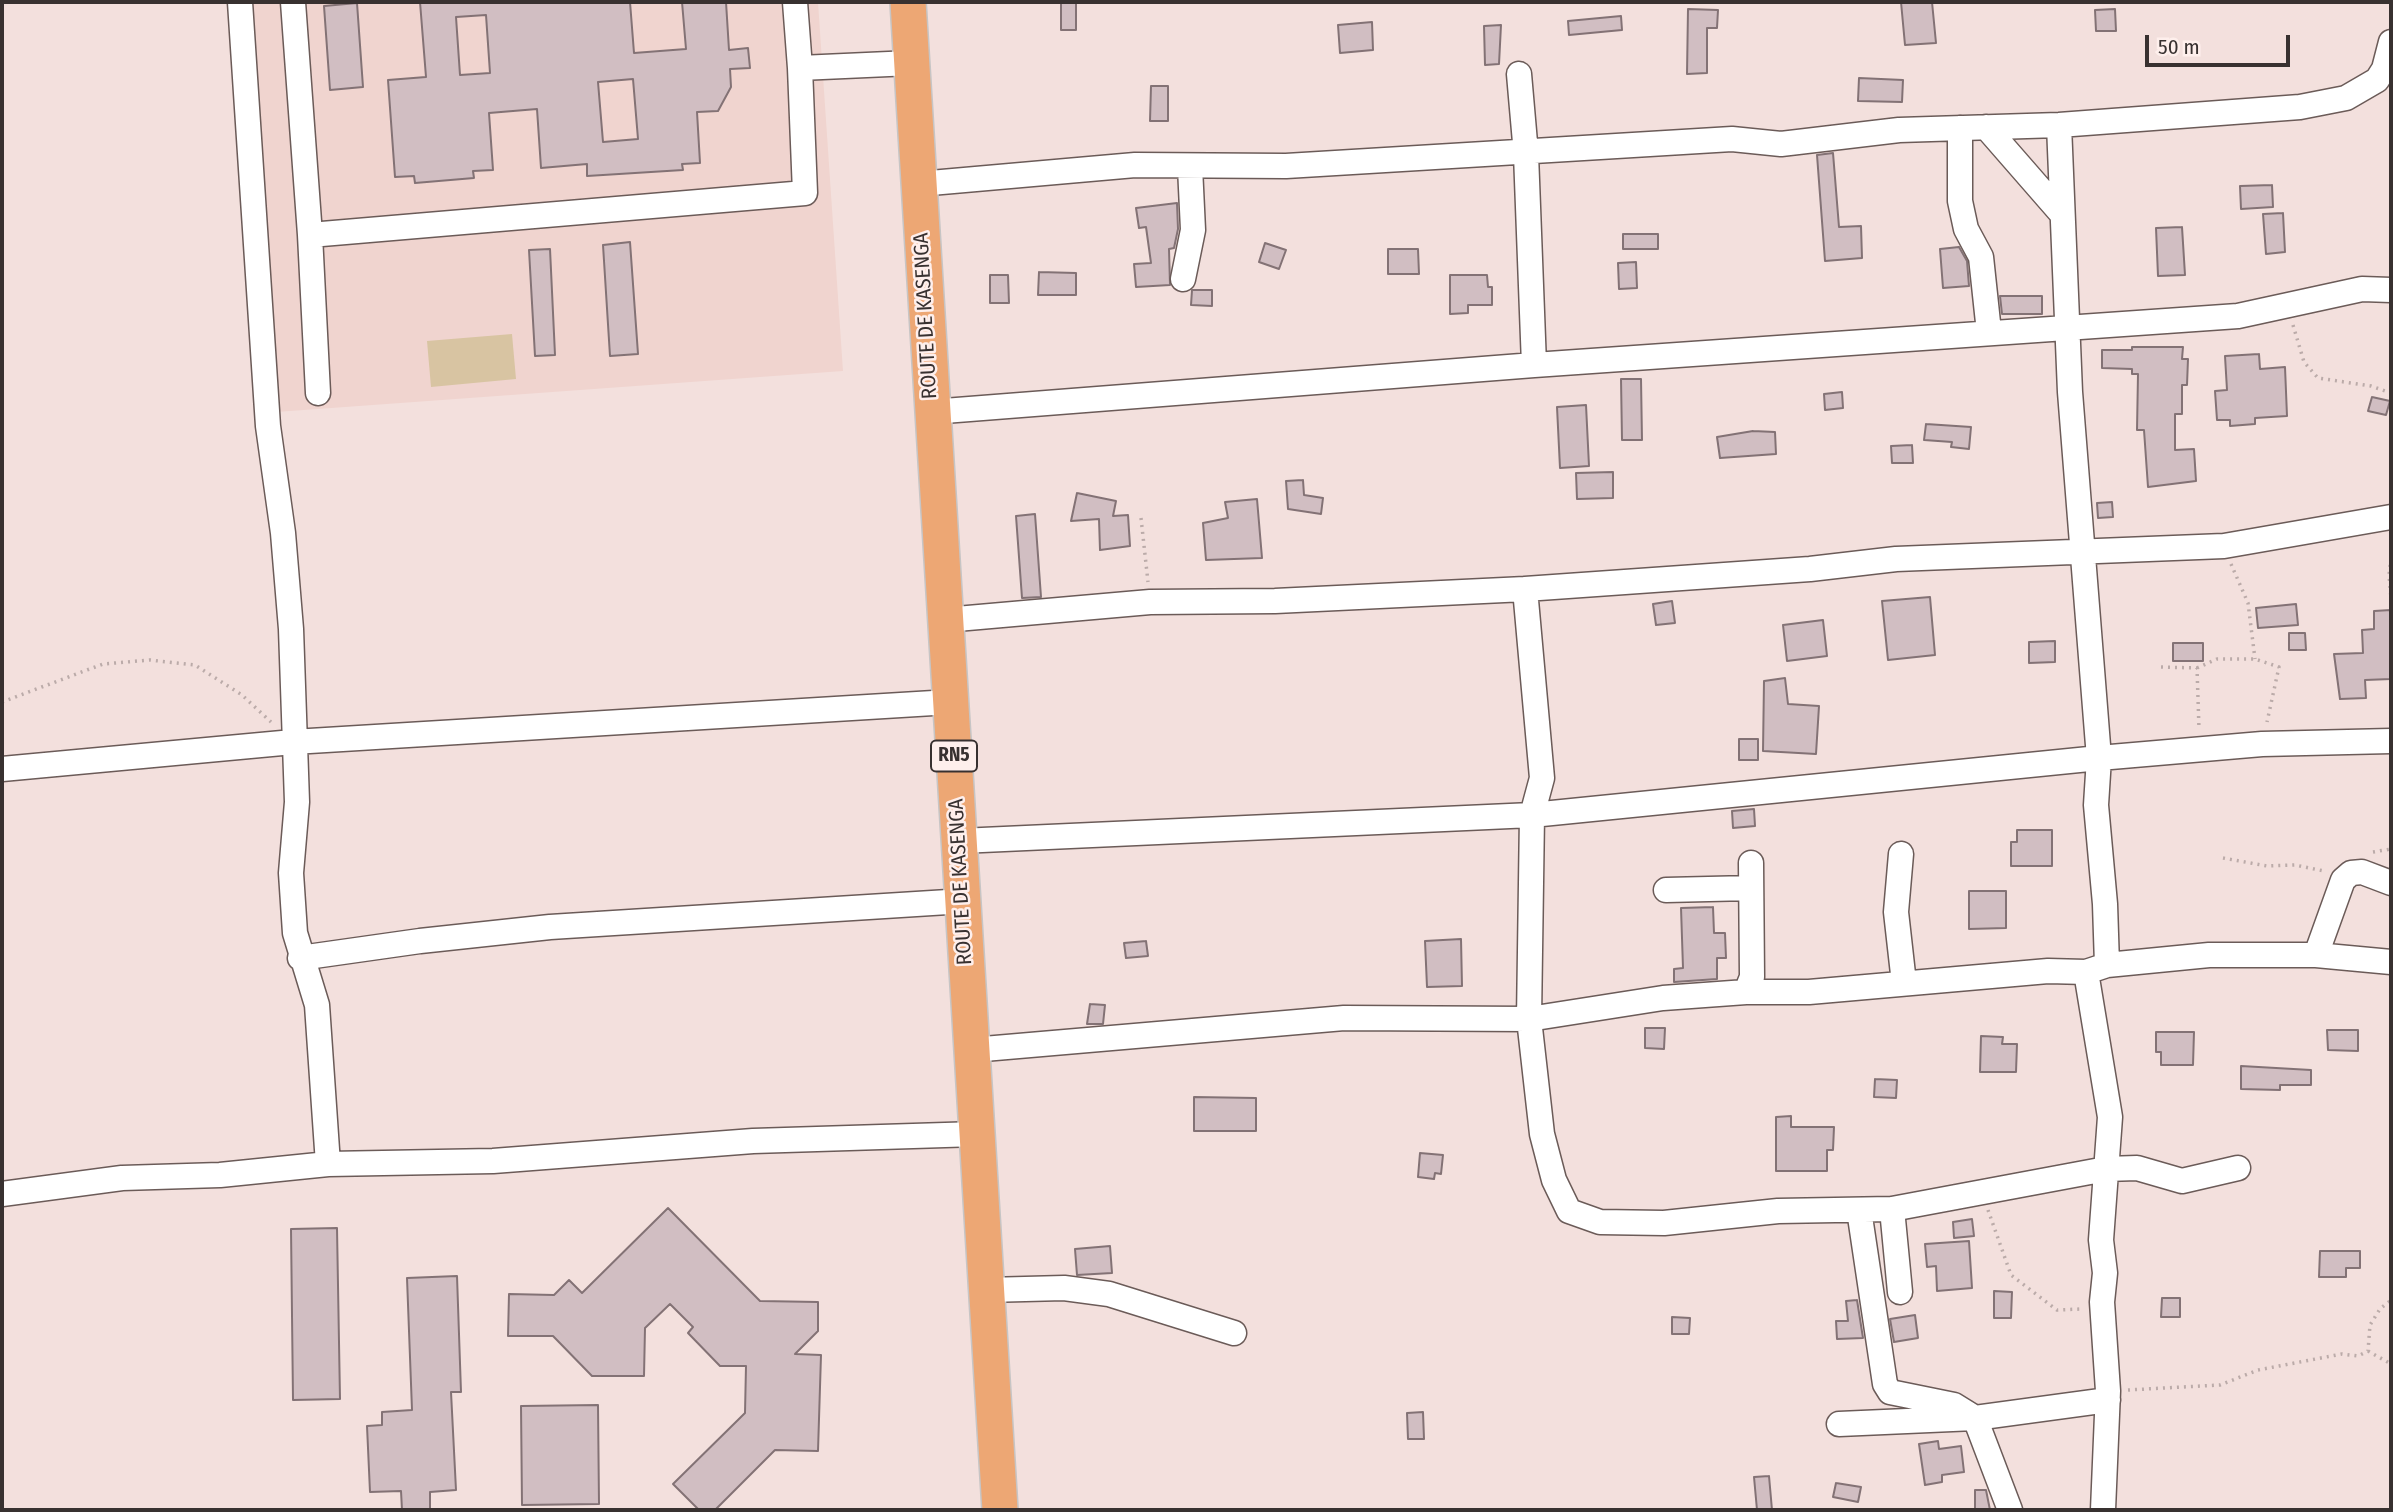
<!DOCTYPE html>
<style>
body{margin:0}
#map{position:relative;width:2393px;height:1512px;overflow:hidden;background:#f3e0dd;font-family:"Fira Sans Condensed",sans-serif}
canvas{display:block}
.frame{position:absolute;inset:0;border:4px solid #383130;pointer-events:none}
.scale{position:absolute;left:2145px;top:35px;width:145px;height:32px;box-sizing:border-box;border:4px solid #383130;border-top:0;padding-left:9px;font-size:21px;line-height:24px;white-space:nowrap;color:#383130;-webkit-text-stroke:5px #feefec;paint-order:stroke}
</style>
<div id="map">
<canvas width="2393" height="1512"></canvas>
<div class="frame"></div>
<div class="scale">50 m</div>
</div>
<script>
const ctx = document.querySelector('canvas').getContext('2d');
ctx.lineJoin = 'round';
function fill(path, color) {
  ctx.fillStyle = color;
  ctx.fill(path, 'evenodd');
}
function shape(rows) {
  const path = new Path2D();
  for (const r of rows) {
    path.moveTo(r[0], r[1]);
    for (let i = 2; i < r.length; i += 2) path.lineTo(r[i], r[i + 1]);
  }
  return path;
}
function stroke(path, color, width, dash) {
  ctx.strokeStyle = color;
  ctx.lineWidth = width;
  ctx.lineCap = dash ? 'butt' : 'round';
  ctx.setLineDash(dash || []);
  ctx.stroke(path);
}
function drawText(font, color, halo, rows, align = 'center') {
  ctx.font = font + ' "Fira Sans Condensed",sans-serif';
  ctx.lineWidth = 5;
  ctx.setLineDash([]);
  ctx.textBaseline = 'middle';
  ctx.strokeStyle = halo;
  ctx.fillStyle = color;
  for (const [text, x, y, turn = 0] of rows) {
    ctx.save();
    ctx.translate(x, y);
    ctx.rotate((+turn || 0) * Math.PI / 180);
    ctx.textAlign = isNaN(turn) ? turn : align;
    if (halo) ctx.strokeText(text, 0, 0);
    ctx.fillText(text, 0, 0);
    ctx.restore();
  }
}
fill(shape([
 [247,2,818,2,843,371,276,412]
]), '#f0d4cf');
fill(shape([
 [512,334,516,379,431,387,427,341]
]), '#d8c4a2');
const building = shape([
 [420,2,630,2,634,53,686,49,682,2,726,2,729,50,748,48,750,68,730,69,731,87,718,111,697,112,700,163,682,164,683,170,587,176,587,164,541,168,537,109,489,113,493,170,473,171,474,178,415,183,414,176,395,177,388,80,426,77,420,2],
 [486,15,490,73,460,75,456,17,486,15],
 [633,79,638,139,603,142,598,82,633,79],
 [1061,2,1076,2,1076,30,1061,30,1061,2],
 [1901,2,1932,2,1936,43,1905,45,1901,2],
 [357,3,363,87,330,90,324,6,357,3],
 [1688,9,1718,10,1717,28,1707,28,1707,73,1687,74,1688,9],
 [2115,9,2116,31,2096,31,2095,10,2115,9],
 [1621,16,1622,30,1569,35,1568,21,1621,16],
 [1372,22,1373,50,1340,53,1338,25,1372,22],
 [1501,25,1499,64,1485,65,1484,26,1501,25],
 [1859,78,1903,80,1902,102,1858,101,1859,78],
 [1151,86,1168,86,1168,121,1150,121,1151,86],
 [1833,153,1839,227,1861,226,1862,258,1825,261,1817,155,1833,153],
 [2272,185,2273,207,2241,209,2240,186,2272,185],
 [1177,203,1178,229,1174,248,1169,249,1170,285,1136,287,1134,264,1151,263,1146,227,1139,228,1136,208,1177,203],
 [2283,213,2285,252,2266,254,2263,214,2283,213],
 [2182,227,2185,275,2158,276,2156,228,2182,227],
 [1623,234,1658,234,1658,249,1623,249,1623,234],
 [630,242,638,354,610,356,603,245,630,242],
 [1265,243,1286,250,1279,269,1259,262,1265,243],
 [1959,247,1967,261,1969,286,1943,288,1940,249,1959,247],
 [550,249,555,355,535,356,529,250,550,249],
 [1388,249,1418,249,1419,274,1388,274,1388,249],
 [1636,262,1637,288,1619,289,1618,263,1636,262],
 [1039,272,1076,273,1076,295,1038,295,1039,272],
 [990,275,1008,275,1009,303,990,303,990,275],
 [1450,275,1487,275,1488,287,1492,287,1492,305,1468,305,1468,313,1450,314,1450,275],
 [1192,290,1212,290,1212,306,1191,305,1192,290],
 [2000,296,2042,296,2042,314,2002,314,2000,296],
 [2132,347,2183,347,2182,359,2188,359,2187,385,2182,385,2182,414,2175,414,2175,450,2194,449,2196,481,2148,487,2144,430,2137,430,2138,374,2132,374,2132,369,2102,368,2102,350,2132,350,2132,347],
 [2259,354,2260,369,2285,367,2287,416,2255,418,2255,424,2230,426,2230,420,2217,420,2215,391,2227,390,2225,356,2259,354],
 [1621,379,1641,379,1642,440,1622,440,1621,379],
 [1842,392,1843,408,1825,410,1824,394,1842,392],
 [2372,397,2390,401,2386,415,2368,411,2372,397],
 [1586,405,1589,466,1560,468,1557,407,1586,405],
 [1926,424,1971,427,1969,449,1951,447,1952,442,1924,440,1926,424],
 [1753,431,1775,432,1776,454,1720,458,1717,437,1753,431],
 [1912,445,1913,463,1892,463,1891,446,1912,445],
 [1613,472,1613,498,1577,499,1576,473,1613,472],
 [1303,480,1304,495,1323,498,1321,514,1288,509,1286,481,1303,480],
 [1077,493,1116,501,1113,516,1128,515,1130,546,1100,550,1099,519,1071,521,1077,493],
 [1257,499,1262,558,1206,560,1203,523,1228,518,1225,502,1257,499],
 [2112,502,2113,517,2098,518,2097,503,2112,502],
 [1035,514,1041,597,1022,598,1016,516,1035,514],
 [1930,597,1935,655,1888,660,1882,601,1930,597],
 [1672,601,1675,623,1656,625,1653,604,1672,601],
 [2296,604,2298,625,2258,628,2256,608,2296,604],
 [2391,610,2391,679,2365,680,2366,698,2340,699,2334,654,2363,653,2362,630,2374,629,2374,611,2391,610],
 [1823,620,1827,656,1787,661,1783,625,1823,620],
 [2289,633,2305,633,2306,650,2289,650,2289,633],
 [2055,641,2055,662,2029,663,2029,642,2055,641],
 [2173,643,2203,643,2203,661,2173,661,2173,643],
 [1785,678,1788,704,1819,706,1816,754,1763,751,1764,681,1785,678],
 [1739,739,1758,739,1758,760,1739,760,1739,739],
 [1754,809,1755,826,1733,828,1732,811,1754,809],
 [2017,830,2052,830,2052,866,2011,866,2011,842,2017,842,2017,830],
 [1969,891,2006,891,2006,928,1969,929,1969,891],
 [1713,907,1714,933,1725,933,1726,958,1717,958,1717,979,1674,982,1674,969,1683,968,1681,908,1713,907],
 [1461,939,1462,986,1427,987,1425,941,1461,939],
 [1146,941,1148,956,1126,958,1124,943,1146,941],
 [1090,1004,1105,1005,1103,1024,1087,1024,1090,1004],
 [1645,1028,1665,1028,1664,1049,1645,1048,1645,1028],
 [2327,1030,2358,1030,2358,1051,2328,1050,2327,1030],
 [2156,1032,2194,1032,2193,1065,2161,1065,2161,1052,2156,1052,2156,1032],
 [1981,1036,2003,1037,2002,1044,2017,1044,2016,1072,1980,1072,1981,1036],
 [2241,1066,2311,1070,2311,1085,2280,1085,2280,1090,2241,1089,2241,1066],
 [1875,1079,1897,1080,1896,1098,1874,1097,1875,1079],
 [1194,1097,1256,1098,1256,1131,1194,1131,1194,1097],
 [1791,1116,1791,1127,1834,1127,1833,1150,1827,1150,1827,1171,1776,1171,1776,1117,1791,1116],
 [1420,1153,1443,1155,1441,1174,1435,1173,1434,1179,1418,1177,1420,1153],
 [668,1208,760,1301,818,1302,818,1331,795,1354,821,1355,818,1451,775,1450,715,1510,699,1510,673,1484,745,1413,746,1366,720,1366,688,1333,693,1327,670,1304,645,1328,644,1376,592,1376,553,1336,508,1336,509,1294,554,1295,569,1280,582,1293,668,1208],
 [1972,1219,1974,1236,1954,1238,1953,1222,1972,1219],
 [337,1228,340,1399,293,1400,291,1229,337,1228],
 [1969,1241,1972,1288,1937,1291,1936,1266,1927,1267,1925,1244,1969,1241],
 [1110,1246,1112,1273,1077,1275,1075,1249,1110,1246],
 [2320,1251,2360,1251,2360,1268,2346,1268,2346,1277,2319,1277,2320,1251],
 [457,1276,461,1392,451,1392,456,1490,430,1492,430,1510,402,1510,401,1491,370,1492,367,1426,382,1425,382,1412,412,1410,407,1278,457,1276],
 [1994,1291,2012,1292,2011,1318,1994,1318,1994,1291],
 [2162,1298,2180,1298,2180,1317,2161,1317,2162,1298],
 [1857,1300,1863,1338,1837,1339,1836,1321,1848,1321,1846,1301,1857,1300],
 [1915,1315,1918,1338,1894,1342,1890,1319,1915,1315],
 [1672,1317,1690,1318,1689,1334,1672,1334,1672,1317],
 [598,1405,599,1504,522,1505,521,1406,598,1405],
 [1423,1412,1424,1439,1408,1439,1407,1413,1423,1412],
 [1938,1441,1939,1449,1961,1446,1964,1472,1942,1475,1942,1482,1925,1485,1919,1444,1938,1441],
 [1769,1476,1772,1510,1757,1510,1754,1477,1769,1476],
 [1836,1483,1861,1487,1858,1502,1833,1497,1836,1483],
 [1975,1490,1986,1490,1990,1510,1975,1510,1975,1490]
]);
fill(building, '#d1bec2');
stroke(building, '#837275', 2);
const minor = shape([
 [240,2,268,426,283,533,291,629,297,802,291,873,295,933,317,1005,328,1164],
 [293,2,310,235,318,393],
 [795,2,800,68,911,63],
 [1519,74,1526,154,1534,365],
 [2059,125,2070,392,2099,758,2262,744,2391,741],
 [1986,127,2061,213],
 [1960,128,1960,201,1966,229,1981,257,1989,332],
 [919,184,1135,165,1286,166,1732,139,1781,144,1899,130,2059,125,2300,107,2346,98,2377,80,2384,69,2391,42],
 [310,235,805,193,800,68],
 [1183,279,1193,230,1190,167],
 [931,412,1534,365,2238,316,2362,289,2391,290],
 [1525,589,1542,778,1532,815,1529,1019,1542,1134,1554,1180,1569,1211,1600,1222,1664,1223,1778,1211,1892,1209,2106,1169,2137,1168,2182,1181,2238,1168],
 [945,620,1150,602,1275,601,1525,589,1810,569,1896,559,2224,546,2391,517],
 [2,769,293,742,950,702],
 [960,841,1532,815,2099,758,2096,805,2105,904,2107,965],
 [1901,854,1896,912,1904,983],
 [1666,890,1751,888],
 [2316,955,2343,880,2351,873,2362,872,2391,883],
 [300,958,420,941,550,927,964,901],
 [2086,972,2110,1117,2101,1240,2105,1273,2102,1302,2108,1391,2103,1510],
 [1746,992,1752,977,1751,863],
 [972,1050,1344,1018,1529,1019,1663,998,1746,992,1809,992,2048,971,2086,972,2107,965,2209,955,2316,955,2391,962],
 [2,1194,122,1178,220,1175,328,1164,493,1161,753,1141,977,1134],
 [1892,1209,1900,1292],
 [1859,1210,1885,1384,1890,1392,1954,1405,1975,1418,2010,1510],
 [986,1290,1064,1288,1109,1294,1234,1333],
 [1839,1424,1975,1418,2108,1400]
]);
const highway = shape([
 [908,2,1000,1510]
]);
stroke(minor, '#6b5b58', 27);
stroke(highway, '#c7c5c5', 38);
stroke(shape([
 [2293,325,2304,362,2318,378,2371,386,2391,393],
 [1141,518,1148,582],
 [2391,558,2389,575,2391,598],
 [2231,564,2248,603,2255,659],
 [2161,667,2197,668,2199,729],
 [2197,668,2217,659,2255,659,2279,667,2267,722],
 [2,702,103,664,150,660,195,665,242,695,271,722],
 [2373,852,2391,849],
 [2223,858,2267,866,2295,865,2324,871],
 [1988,1210,2011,1275,2057,1310,2081,1309],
 [2368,1351,2391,1364],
 [2128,1390,2220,1385,2258,1370,2342,1354,2358,1356,2368,1351,2370,1325,2380,1309,2391,1300]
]), '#bbaba9', 3.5, [2, 5]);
stroke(minor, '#fff', 24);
stroke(highway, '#eda774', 35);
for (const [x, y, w] of [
 [954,756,46]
]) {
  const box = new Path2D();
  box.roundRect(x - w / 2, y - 15.5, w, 31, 5);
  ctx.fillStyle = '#feefec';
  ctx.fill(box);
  stroke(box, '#383130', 2);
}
drawText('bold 19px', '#383130', null, [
 ["RN5",954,756]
]);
drawText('21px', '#383130', '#feefec', [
 ["ROUTE DE KASENGA",926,316,-93],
 ["ROUTE DE KASENGA",961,882,-93]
]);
</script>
